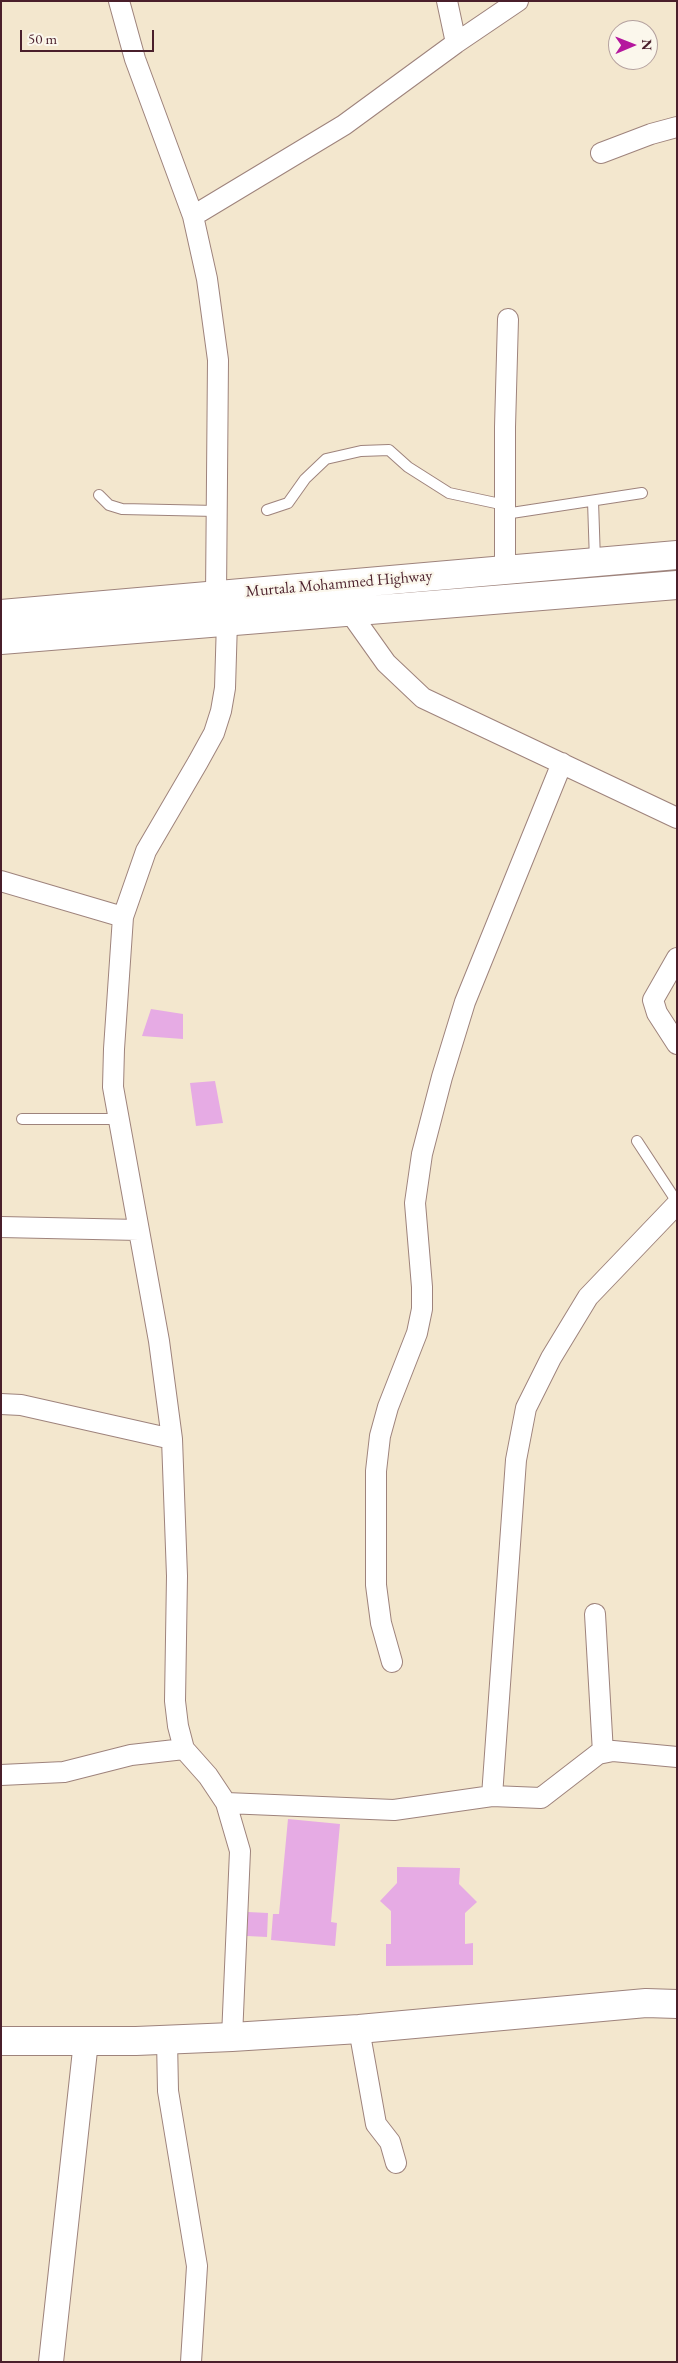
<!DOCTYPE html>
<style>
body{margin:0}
#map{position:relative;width:678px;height:2363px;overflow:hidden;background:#f3e7ce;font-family:"EB Garamond",serif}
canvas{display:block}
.frame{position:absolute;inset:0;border:2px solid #4a1f2b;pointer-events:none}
.north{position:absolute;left:608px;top:20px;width:50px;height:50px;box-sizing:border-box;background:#fbf7ec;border:1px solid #b4a19f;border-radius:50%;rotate:89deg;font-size:14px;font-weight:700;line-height:20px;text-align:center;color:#4a1f2b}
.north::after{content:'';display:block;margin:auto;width:18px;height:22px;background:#b5179e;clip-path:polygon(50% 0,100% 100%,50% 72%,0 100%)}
.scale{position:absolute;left:20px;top:30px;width:134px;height:22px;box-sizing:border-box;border:2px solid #4a1f2b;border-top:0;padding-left:6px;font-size:15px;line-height:18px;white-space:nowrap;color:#4a1f2b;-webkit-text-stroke:4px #fbf7ec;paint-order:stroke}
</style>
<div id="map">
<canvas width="678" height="2363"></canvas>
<div class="frame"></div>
<div class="north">N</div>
<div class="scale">50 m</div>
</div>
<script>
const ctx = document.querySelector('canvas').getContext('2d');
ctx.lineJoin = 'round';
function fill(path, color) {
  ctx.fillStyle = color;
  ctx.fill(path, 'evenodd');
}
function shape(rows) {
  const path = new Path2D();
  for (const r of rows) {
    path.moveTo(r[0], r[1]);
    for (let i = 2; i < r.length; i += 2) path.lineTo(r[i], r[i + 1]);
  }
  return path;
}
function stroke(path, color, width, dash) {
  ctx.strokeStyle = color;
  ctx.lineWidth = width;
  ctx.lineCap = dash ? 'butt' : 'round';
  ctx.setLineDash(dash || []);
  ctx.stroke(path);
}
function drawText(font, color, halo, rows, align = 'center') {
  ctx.font = font + ' "EB Garamond",serif';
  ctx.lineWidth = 4.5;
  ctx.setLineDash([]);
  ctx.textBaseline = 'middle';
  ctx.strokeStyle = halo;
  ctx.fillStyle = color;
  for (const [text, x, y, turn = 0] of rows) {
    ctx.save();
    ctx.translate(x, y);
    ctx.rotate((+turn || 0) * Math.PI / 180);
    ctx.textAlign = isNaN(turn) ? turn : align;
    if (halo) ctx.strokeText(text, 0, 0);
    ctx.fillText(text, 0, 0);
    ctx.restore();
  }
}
fill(shape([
 [151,1009,183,1014,183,1039,142,1036],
 [215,1081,223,1123,196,1126,190,1083],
 [288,1819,340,1824,331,1922,337,1923,335,1946,271,1940,273,1914,279,1914],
 [397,1867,460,1868,459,1884,477,1902,465,1913,465,1944,473,1943,473,1965,386,1966,386,1944,391,1944,391,1911,380,1901,397,1883],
 [248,1912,268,1913,267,1937,247,1936]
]), '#e6abe4');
const service = shape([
 [99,495,109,505,122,509,216,511],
 [593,501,595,561],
 [267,510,288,503,305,479,326,459,361,451,389,450,408,467,449,493,505,505],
 [505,514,642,493],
 [22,1119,118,1119],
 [637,1141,677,1202]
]);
const minor = shape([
 [119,1,135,59,193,216,207,279,218,360,216,595],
 [447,1,456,43],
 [601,153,651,134,677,127],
 [193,216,344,125,456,43,518,1],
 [505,570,505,427,508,319],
 [349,611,386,663,423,698,677,818],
 [227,621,225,688,221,711,214,733,198,762,146,851,123,917,114,1049,113,1087,159,1341,172,1439,177,1576,175,1701,178,1726,184,1749,208,1776,226,1803,240,1851,232,2037],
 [1,881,123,917],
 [677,958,653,1000,657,1013,677,1044],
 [1,1227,139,1230],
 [1,1404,21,1405,172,1439],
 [595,1614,603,1753],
 [392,1662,381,1623,376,1585,376,1471,380,1436,388,1407,417,1333,422,1309,422,1287,415,1203,422,1154,442,1077,465,1002,562,763],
 [1,1775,64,1772,131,1755,184,1749],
 [492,1796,516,1460,526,1408,551,1358,588,1297,677,1204],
 [226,1803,394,1810,492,1796,541,1798,598,1754,613,1751,677,1757],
 [359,2029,376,2124,390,2142,396,2163],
 [167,2039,168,2091,197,2266,191,2362]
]);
const tertiary = shape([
 [51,2362,86,2041]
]);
const secondary = shape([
 [1,2041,136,2041,232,2037,359,2029,646,2003,677,2004]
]);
const trunk = shape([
 [1,614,677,555],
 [1,640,677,585]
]);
stroke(service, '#9e837c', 12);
stroke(minor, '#9e837c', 22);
stroke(tertiary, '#9e837c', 26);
stroke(secondary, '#9e837c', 30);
stroke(trunk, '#9e837c', 30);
stroke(service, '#fff', 10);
stroke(minor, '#fff', 20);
stroke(tertiary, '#fff', 24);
stroke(secondary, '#fff', 28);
stroke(trunk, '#fff', 28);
drawText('16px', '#4a1f2b', '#fbf7ec', [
 ["Murtala Mohammed Highway",339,584,-5]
]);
</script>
